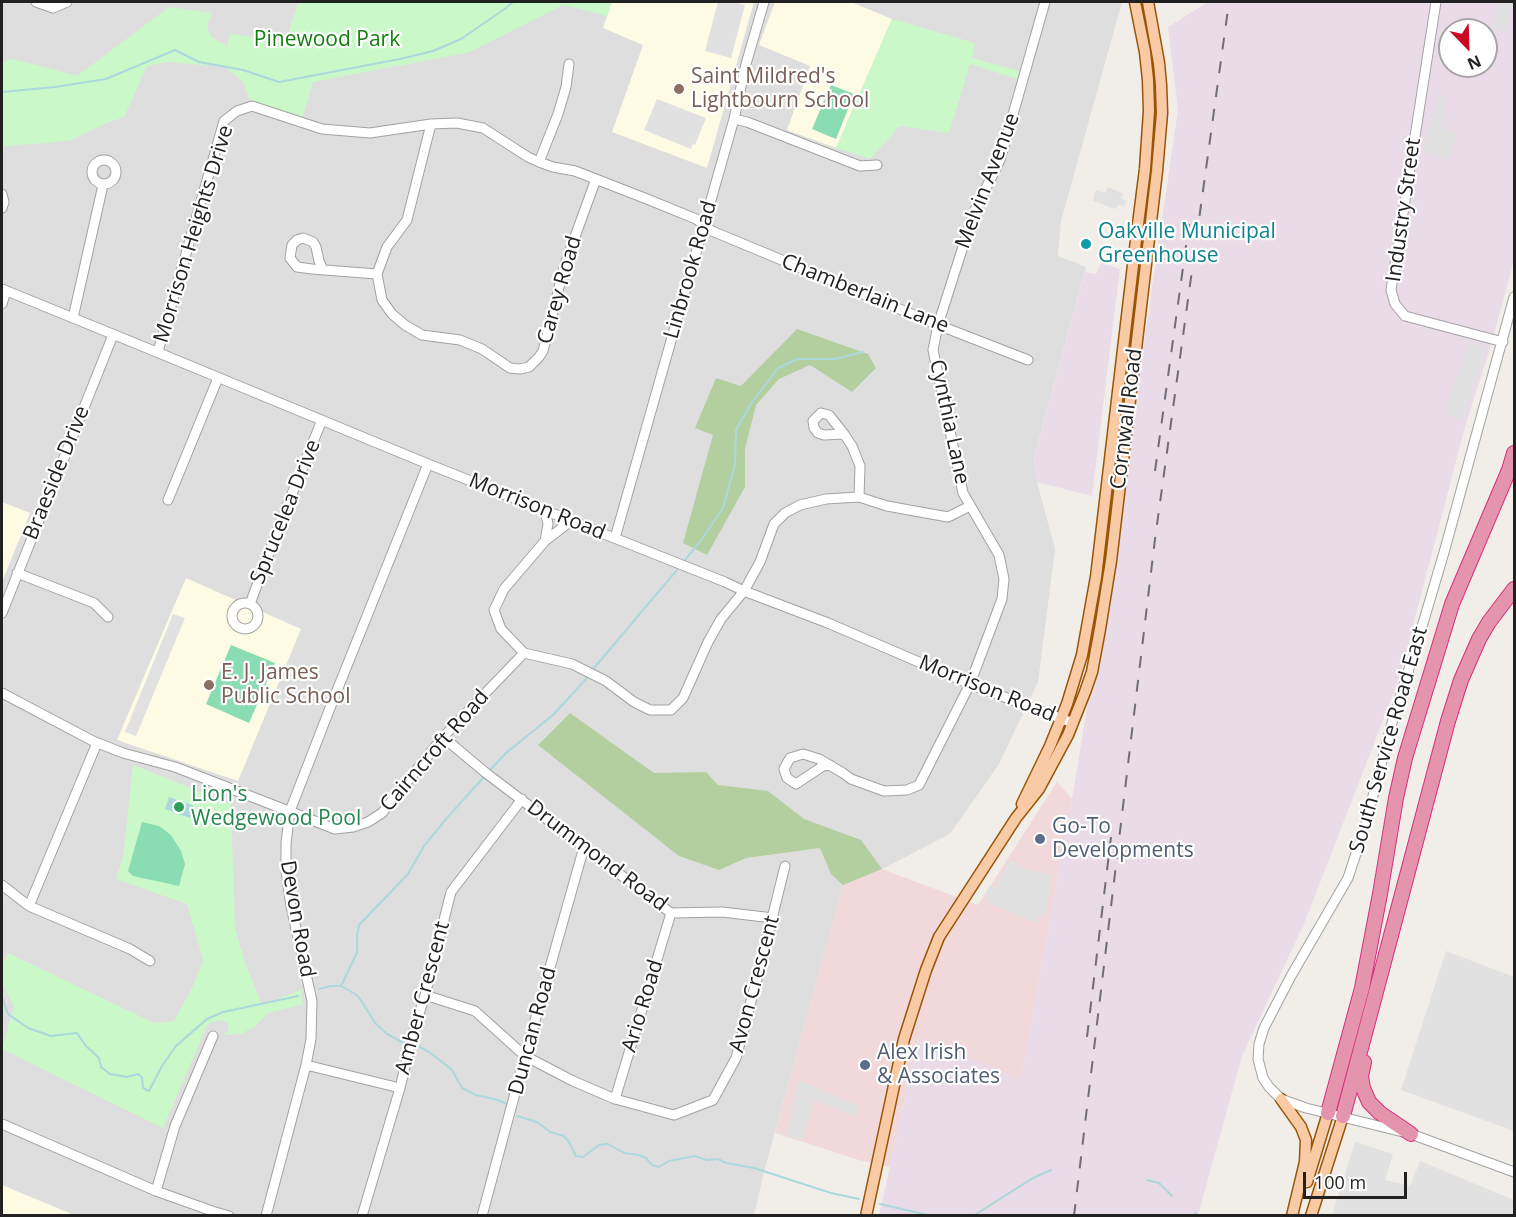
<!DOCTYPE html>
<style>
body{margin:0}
#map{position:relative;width:1516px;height:1217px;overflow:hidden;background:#f1ede9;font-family:"Open Sans",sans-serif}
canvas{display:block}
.frame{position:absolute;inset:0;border:3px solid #212121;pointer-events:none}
.north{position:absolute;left:1438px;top:18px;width:60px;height:60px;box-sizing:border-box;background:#fff;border:2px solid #a6a6a6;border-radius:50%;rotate:157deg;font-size:16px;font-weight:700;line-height:24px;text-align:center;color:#212121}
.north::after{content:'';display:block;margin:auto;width:21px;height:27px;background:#cb0821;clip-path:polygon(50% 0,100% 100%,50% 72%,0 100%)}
.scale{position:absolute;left:1303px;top:1172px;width:104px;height:27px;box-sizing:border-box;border:3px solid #212121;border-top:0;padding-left:8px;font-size:18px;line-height:21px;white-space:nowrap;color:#212121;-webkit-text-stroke:4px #fff;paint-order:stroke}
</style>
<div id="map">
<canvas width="1516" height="1217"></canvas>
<div class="frame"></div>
<div class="north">N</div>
<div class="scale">100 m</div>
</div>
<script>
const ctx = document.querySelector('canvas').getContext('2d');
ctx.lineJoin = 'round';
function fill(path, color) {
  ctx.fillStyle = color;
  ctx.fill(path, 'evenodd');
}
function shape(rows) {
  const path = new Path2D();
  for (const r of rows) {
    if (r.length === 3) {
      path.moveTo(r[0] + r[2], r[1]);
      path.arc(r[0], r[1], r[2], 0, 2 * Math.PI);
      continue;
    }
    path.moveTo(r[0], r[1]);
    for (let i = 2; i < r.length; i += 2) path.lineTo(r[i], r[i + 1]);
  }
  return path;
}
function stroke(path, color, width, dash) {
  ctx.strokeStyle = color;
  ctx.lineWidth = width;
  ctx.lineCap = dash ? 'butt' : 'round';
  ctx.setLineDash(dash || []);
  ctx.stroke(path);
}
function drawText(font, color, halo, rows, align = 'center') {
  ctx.font = font + ' "Open Sans",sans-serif';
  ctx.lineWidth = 4.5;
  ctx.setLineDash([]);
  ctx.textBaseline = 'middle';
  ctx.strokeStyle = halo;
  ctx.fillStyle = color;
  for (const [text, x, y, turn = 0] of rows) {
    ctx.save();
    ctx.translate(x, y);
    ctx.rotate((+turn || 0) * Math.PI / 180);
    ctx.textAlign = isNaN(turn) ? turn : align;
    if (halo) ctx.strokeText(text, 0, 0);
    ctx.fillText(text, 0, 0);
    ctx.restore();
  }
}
fill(shape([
 [2,2,1122,2,1061,221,1058,256,1086,267,1034,458,1037,482,1055,549,1038,682,999,764,950,834,882,869,843,886,765,1168,754,1215,2,1216]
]), '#dfdede');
fill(shape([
 [1057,782,1072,799,1021,1080,918,1038,890,1167,859,1160,775,1133,843,885,882,869,978,905]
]), '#f1d9db');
fill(shape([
 [1208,2,1514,2,1514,260,1491,345,1465,427,1399,679,1304,924,1242,1056,1198,1215,879,1216,918,1038,1021,1079,1072,799,1120,506,1178,110,1168,27],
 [1450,30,1486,30,1486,66,1450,66],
 [1101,263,1120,269,1092,496,1037,482,1034,459,1085,272,1096,274]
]), '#eadbe9');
fill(shape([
 [612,2,754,2,707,168,612,132,643,45,603,28],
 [775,2,851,2,892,19,836,148,787,130,810,66,759,45],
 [2,502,30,513,2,582],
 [186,578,301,629,238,781,117,740],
 [2,1185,74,1215,2,1215]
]), '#fefbe5');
fill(shape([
 [797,329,868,354,876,368,852,392,810,365,779,379,756,405,745,449,745,487,707,555,683,543,713,435,695,428,716,378,741,386],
 [570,713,654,773,706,772,718,785,768,791,804,819,861,840,882,869,843,885,831,874,820,848,746,858,719,870,679,856,538,745]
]), '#b3cf9f');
fill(shape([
 [298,2,612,2,607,16,563,5,470,52,313,82,302,119,250,101,243,82,225,67,168,62,147,66,124,117,102,125,72,140,48,143,2,146,2,62,13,59,77,76,169,7,212,13,207,26,211,37,227,46,230,34,286,41],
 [892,19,975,43,972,58,1019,71,1017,79,970,64,949,133,900,126,870,159,836,148],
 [133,765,231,804,235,928,245,963,262,1005,301,990,303,1004,268,1013,255,1026,241,1034,224,1035,229,1029,227,1022,220,1020,210,1023,205,1030,163,1128,2,1049,14,1006,2,983,2,965,8,953,154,1023,174,1021,193,986,203,960,187,904,116,879,123,857]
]), '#cbf8c9');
fill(shape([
 [831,85,854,94,836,139,812,129],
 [231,645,275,663,249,723,206,704],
 [142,822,159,826,171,835,181,851,185,864,179,886,133,876,128,871]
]), '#8adcb2');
fill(shape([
 [718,2,731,2,745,5,731,58,705,51],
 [1500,2,1508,2,1513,3,1504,32,1490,29],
 [1438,96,1448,98,1440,127,1458,132,1450,159,1422,152],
 [657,99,706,118,695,145,693,144,691,149,644,130],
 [1108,187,1124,194,1121,198,1126,201,1124,207,1119,205,1115,209,1093,201,1096,190,1105,193],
 [1469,342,1487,348,1462,421,1444,414],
 [173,614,185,618,136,736,125,732],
 [1011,860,1029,870,1051,875,1046,916,1039,915,1036,923,987,902,989,897,984,894,990,886,1000,887,996,883],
 [1446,951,1514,977,1514,1131,1401,1090],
 [799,1080,860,1106,855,1117,814,1100,802,1140,786,1136],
 [1355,1142,1393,1154,1385,1180,1410,1186,1420,1161,1514,1200,1514,1215,1332,1215]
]), '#e1e1e1');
fill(shape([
 [169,797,194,806,190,818,165,809]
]), '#abd8dd');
stroke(shape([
 [2,92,55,87,106,79,175,50,199,62,243,70,279,82,400,59,433,51,461,39,506,8,513,2],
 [685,560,702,539,723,508,735,464,736,430,752,402,778,368,798,359,835,359,863,352],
 [594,668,677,570],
 [491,769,506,753,553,715,587,678],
 [341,986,357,953,357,936,359,925,408,874,424,846,446,819,483,778],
 [319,989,331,986,341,986,350,991,358,996,376,1024,387,1034,404,1043],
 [2,997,8,1014,28,1028,51,1036,77,1033,86,1046,99,1058,101,1067,110,1074,127,1077,138,1074,142,1077,143,1088,149,1091,162,1066,176,1046,207,1019,223,1012,298,996],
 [418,1046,429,1052,446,1065,452,1070,462,1088,476,1095,498,1100,507,1104],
 [517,1116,537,1122,550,1132,564,1136,569,1142,576,1156,583,1157,599,1145,608,1144,624,1153,639,1155,646,1158,652,1165,659,1167,669,1161,694,1156,707,1160,718,1159,726,1163,754,1168,831,1193,859,1199],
 [1147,1180,1159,1183,1172,1196],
 [880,1204,932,1216],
 [1195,1213,1198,1216],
 [973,1216,1033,1178,1051,1170]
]), '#abd8dd', 2);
const minor = shape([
 [36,2,53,8,67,2],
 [1436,2,1391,290,1395,304,1405,316,1503,342],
 [734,119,747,122,860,166,877,165],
 [431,124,407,220,387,247,377,274,382,300,392,314,405,325,422,335,460,340,482,349,510,368,520,369,529,367,539,357,543,351,565,264,596,179],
 [104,172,12],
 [539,162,558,114,566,87,569,64],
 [2,194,4,202,2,208],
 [323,270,319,261,316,247,313,242,303,238,297,240,292,245,290,258,297,267,312,269,377,274],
 [2,289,159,353,428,464,725,582,744,591,828,623,970,684,1073,723],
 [1514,297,1445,549,1419,637,1391,726,1366,823,1348,878,1291,976,1264,1028,1259,1044,1258,1059,1263,1078,1269,1087,1281,1099,1306,1108,1411,1134,1514,1172],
 [2,304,6,291],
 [73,318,103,185],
 [159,353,159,348,224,121,237,111,252,106,322,129,370,133,431,124,457,123,483,128,528,157,539,162,553,167,575,171,647,199,696,219,712,231,938,325,1028,360],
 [844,434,824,435,818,433,814,428,813,421,821,413,829,415,844,434,852,446,860,466,859,497],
 [168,500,218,378],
 [545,511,548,524,545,541],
 [571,521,545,541,504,589,494,610,501,629,524,653,572,664,606,681,634,702,650,710,671,710,683,698,708,642,721,619,744,591,760,562,774,524,785,513,800,505,826,499,859,497,887,506,948,517,970,506],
 [615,538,734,119,746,64,764,2],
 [17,573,94,603,108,617],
 [245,616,13],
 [250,604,280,523,322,420],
 [2,613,113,335],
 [2,693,93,741,123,753,175,767,335,829,353,827,368,822,382,813,443,737,524,653],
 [443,737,486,773,671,913,722,912,773,918],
 [830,765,823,766,796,784,787,778,784,769,790,758,803,754,819,759,843,773,851,779,884,791,907,790,919,785,970,684,1002,599,1004,579,999,555,963,493,933,350,938,325,974,212,1000,160,1045,2],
 [2,885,29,906,130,949,150,961],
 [29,906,97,743],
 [425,995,475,1011,525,1056,573,1081,615,1099,674,1115,713,1100,736,1058,760,967,785,866],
 [306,1065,400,1088],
 [615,1099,671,913],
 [2,1124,156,1191,212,1211,229,1216],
 [156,1191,175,1126,213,1036],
 [266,1216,306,1065,311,1039,312,1001,291,906,286,871,286,843,290,811,330,708,428,464],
 [362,1216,400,1088,413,1033,425,995,451,892,522,799],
 [482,1216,525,1056,584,847]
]);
const major = shape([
 [1022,804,1050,746,1067,704,1082,655,1096,577,1136,240,1145,169,1149,111,1148,80,1145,52,1135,2],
 [1281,1099,1301,1127,1306,1140,1305,1162,1292,1216],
 [1307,1182,1328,1113],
 [866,1216,904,1039,926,970,939,937,1016,818,1039,789,1068,735,1085,692,1092,672,1100,629,1111,561,1157,171,1162,113,1161,85,1159,63,1148,2],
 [1311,1216,1343,1116]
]);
const highway = shape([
 [1364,1062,1361,1076,1363,1088,1369,1102,1380,1113,1411,1134],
 [1328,1113,1362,988,1380,894,1396,798,1405,758,1452,604,1509,470,1514,453],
 [1343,1116,1448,721,1461,680,1479,639,1489,622,1514,589]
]);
stroke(minor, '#a2a2a2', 11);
stroke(major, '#995506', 13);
stroke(highway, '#d52f7d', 16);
stroke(minor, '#fff', 9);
stroke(major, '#f9caa6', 10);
stroke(highway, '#e594ad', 14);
stroke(shape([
 [1155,471,1189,224],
 [1087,1037,1111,837],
 [1074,1216,1155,539,1229,2]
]), '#6f6f6f', 2, [12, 12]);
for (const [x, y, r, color] of [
 [679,89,6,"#8d6e63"],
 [1086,244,6,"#0f9aa8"],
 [209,685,6,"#8d6e63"],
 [179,807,6,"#2e9e5b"],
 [1040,839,6,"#5c6f8a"],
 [865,1065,6,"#5c6f8a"]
]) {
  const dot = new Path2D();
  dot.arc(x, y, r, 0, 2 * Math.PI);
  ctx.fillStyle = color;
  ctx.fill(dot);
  stroke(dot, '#fff', 2);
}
drawText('21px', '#157e10', '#fff', [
 ["Pinewood Park",327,40]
]);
drawText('21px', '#785e54', '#fff', [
 ["Saint Mildred's",691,77],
 ["Lightbourn School",691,101],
 ["E. J. James",221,673],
 ["Public School",221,697]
], 'left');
drawText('21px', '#212121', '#fff', [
 ["Melvin Avenue",988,181,-69],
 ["Industry Street",1404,210,-82],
 ["Morrison Heights Drive",194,234,-73],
 ["Linbrook Road",691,270,-74],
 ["Carey Road",560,290,-74],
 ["Chamberlain Lane",865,294,22],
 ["Cornwall Road",1127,419,-83],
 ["Cynthia Lane",949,422,78],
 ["Braeside Drive",57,473,-68],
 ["Morrison Road",537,507,22],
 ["Sprucelea Drive",286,512,-68],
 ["Morrison Road",987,689,22],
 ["South Service Road East",1389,740,-74],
 ["Cairncroft Road",435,751,-49],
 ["Drummond Road",597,856,37],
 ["Devon Road",297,919,80],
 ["Avon Crescent",755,984,-75],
 ["Amber Crescent",423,998,-75],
 ["Ario Road",643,1006,-73],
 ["Duncan Road",533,1031,-75]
]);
drawText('21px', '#0d838f', '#fff', [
 ["Oakville Municipal",1098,232],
 ["Greenhouse",1098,256]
], 'left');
drawText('21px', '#27864d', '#fff', [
 ["Lion's",191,795],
 ["Wedgewood Pool",191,819]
], 'left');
drawText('21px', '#4e5e75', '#fff', [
 ["Go-To",1052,827],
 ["Developments",1052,851],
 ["Alex Irish",877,1053],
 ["& Associates",877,1077]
], 'left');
</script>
